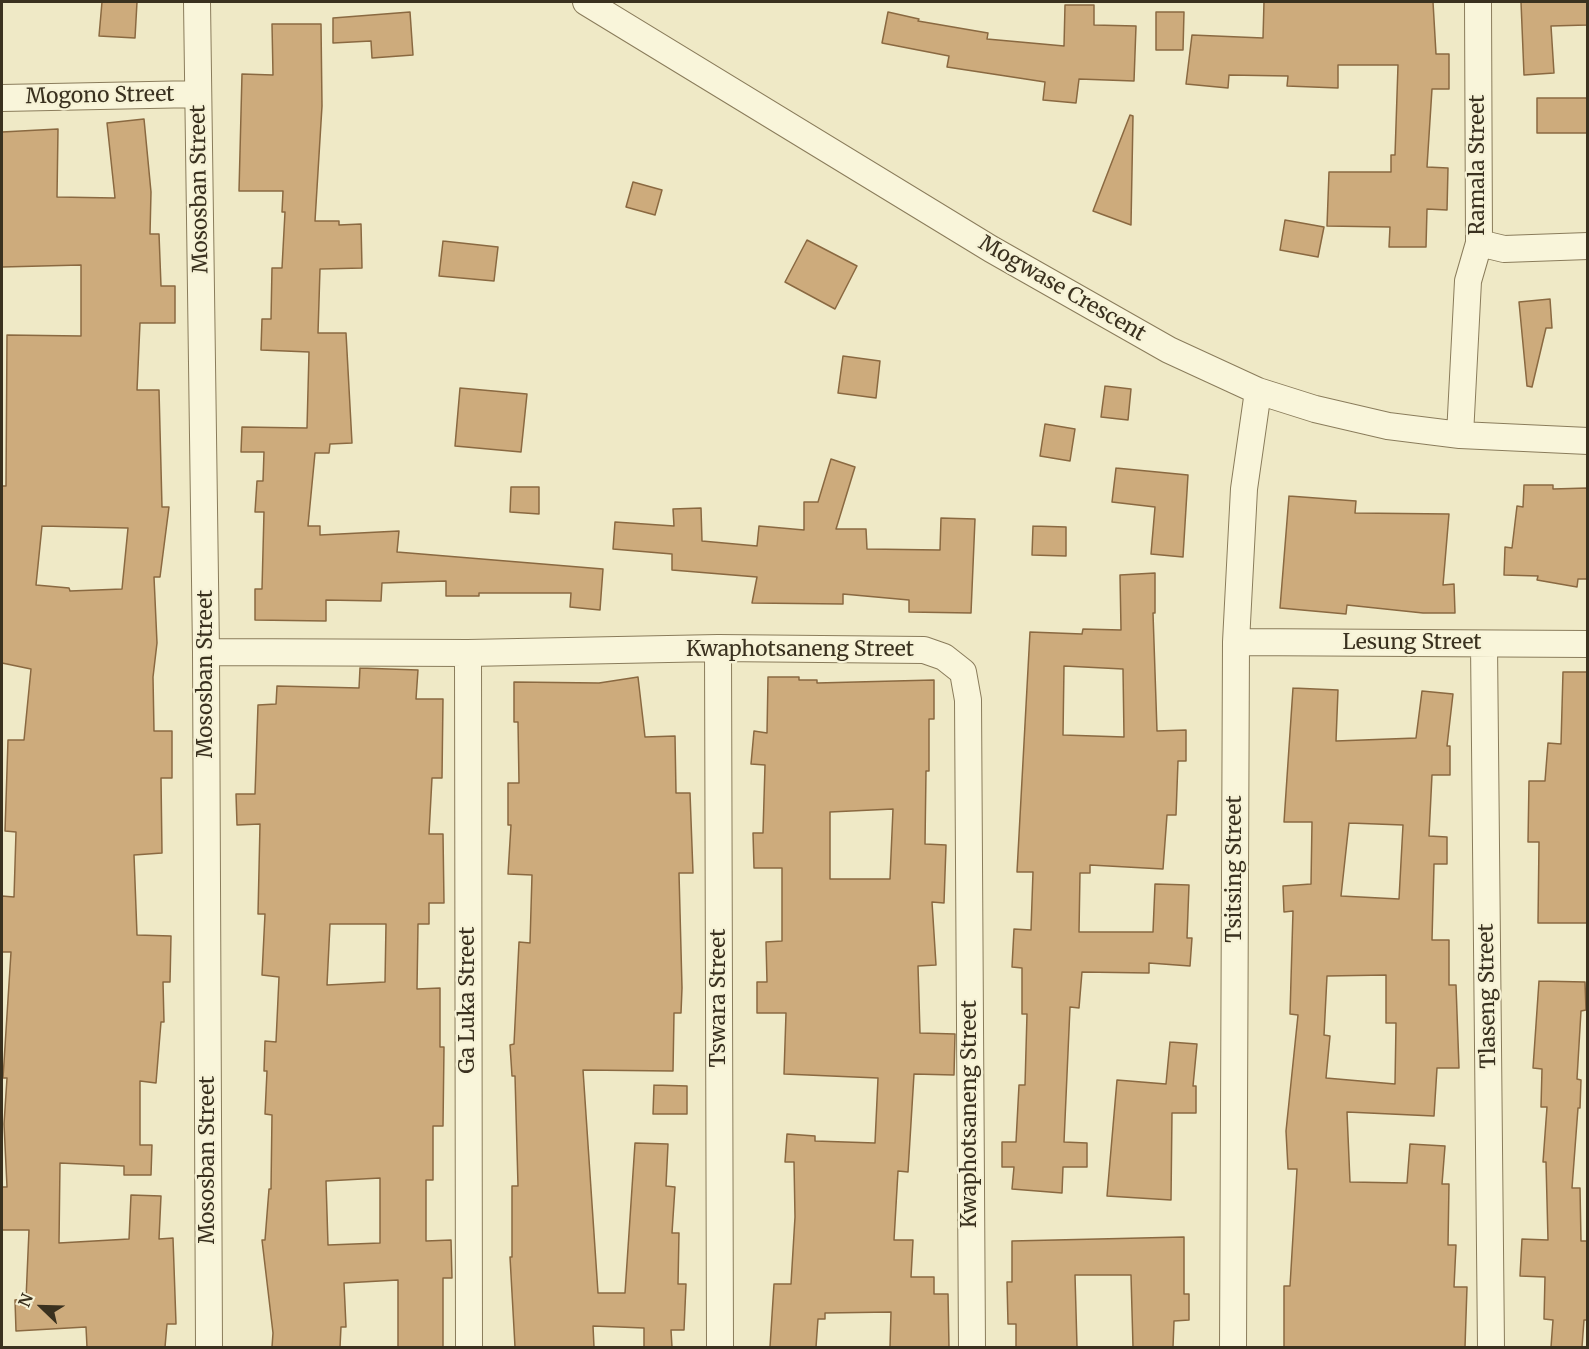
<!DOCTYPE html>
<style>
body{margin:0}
#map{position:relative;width:1589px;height:1349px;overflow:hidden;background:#efe9c6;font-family:Merriweather,serif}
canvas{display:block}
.frame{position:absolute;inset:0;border:3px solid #3a311f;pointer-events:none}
.north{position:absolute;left:12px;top:1277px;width:60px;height:60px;-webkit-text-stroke:4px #f6f2d6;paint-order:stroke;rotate:293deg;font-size:16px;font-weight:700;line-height:24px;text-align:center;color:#3a311f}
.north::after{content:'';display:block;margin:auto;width:21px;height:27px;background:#3a311f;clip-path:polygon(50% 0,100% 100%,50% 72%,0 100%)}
</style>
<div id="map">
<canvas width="1589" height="1349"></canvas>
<div class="frame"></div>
<div class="north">N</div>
</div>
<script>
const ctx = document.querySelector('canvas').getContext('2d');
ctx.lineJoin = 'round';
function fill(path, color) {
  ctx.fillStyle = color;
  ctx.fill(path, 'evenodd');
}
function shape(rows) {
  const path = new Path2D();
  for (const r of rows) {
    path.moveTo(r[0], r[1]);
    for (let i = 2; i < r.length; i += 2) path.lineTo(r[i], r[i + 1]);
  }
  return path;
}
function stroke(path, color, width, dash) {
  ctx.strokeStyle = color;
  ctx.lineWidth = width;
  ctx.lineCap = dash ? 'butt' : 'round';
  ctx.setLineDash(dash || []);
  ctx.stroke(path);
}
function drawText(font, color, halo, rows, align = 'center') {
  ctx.font = font + ' Merriweather,serif';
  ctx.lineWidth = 4.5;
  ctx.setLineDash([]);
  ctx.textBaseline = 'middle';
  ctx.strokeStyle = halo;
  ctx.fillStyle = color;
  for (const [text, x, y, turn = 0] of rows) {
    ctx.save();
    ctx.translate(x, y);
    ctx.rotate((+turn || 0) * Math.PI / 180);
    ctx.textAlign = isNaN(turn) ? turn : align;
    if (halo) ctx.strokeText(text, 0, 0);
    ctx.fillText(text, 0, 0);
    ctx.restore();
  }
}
const building = shape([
 [102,2,137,2,135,38,99,36,102,2],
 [1264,2,1433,2,1436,54,1449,54,1449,89,1432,89,1427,167,1448,168,1447,210,1427,209,1426,247,1389,247,1390,227,1327,226,1329,172,1391,172,1391,155,1395,155,1398,65,1338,65,1338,88,1287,86,1288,76,1229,75,1228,88,1186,84,1192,35,1263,38,1264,2],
 [1521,2,1587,2,1587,25,1551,26,1554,73,1524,75,1521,2],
 [1065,5,1094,5,1094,25,1136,26,1134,81,1079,79,1076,103,1043,100,1045,82,947,67,949,56,882,43,888,12,919,19,918,21,988,33,987,39,1064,46,1065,5],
 [410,12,413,55,372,58,371,41,333,43,333,18,410,12],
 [1156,12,1184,12,1183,50,1156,50,1156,12],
 [272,24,321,24,322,106,315,221,339,221,339,225,361,224,362,268,320,269,318,333,346,333,352,443,330,444,329,453,315,453,308,526,320,526,320,535,399,531,397,552,603,569,600,610,570,607,571,593,479,593,479,596,446,596,446,581,382,583,381,601,326,600,326,621,255,620,255,589,262,589,264,512,255,512,257,481,263,481,264,452,241,452,242,427,307,428,309,352,261,350,262,319,271,319,272,268,282,268,285,212,282,212,283,191,239,191,242,74,273,75,272,24],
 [1537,98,1587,98,1587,133,1537,133,1537,98],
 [1130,115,1133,116,1131,225,1093,211,1130,115],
 [144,119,151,192,150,234,159,234,161,286,175,286,175,323,140,323,137,390,159,390,162,507,169,507,160,577,154,577,157,643,153,677,154,731,172,731,172,778,161,778,162,853,134,855,137,935,171,936,170,982,163,982,164,1022,161,1022,156,1083,140,1081,140,1145,152,1145,151,1175,124,1175,124,1166,60,1163,59,1243,129,1239,131,1195,161,1196,159,1239,173,1238,176,1324,167,1324,165,1347,87,1347,86,1327,16,1331,15,1300,26,1299,29,1230,2,1230,2,1187,7,1187,4,1124,7,1078,3,1078,11,952,2,952,2,896,14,897,16,832,5,831,8,740,24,740,31,669,2,663,2,486,6,486,7,335,81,336,81,265,2,267,2,132,58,129,57,197,115,198,107,123,144,119],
 [42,526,128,528,122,589,70,591,69,588,36,585,42,526],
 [633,182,662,190,655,215,626,207,633,182],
 [1285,220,1324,227,1318,257,1280,250,1285,220],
 [807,240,857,266,835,309,785,282,807,240],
 [443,241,498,247,494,281,439,276,443,241],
 [1550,299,1552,328,1546,328,1532,387,1527,386,1519,302,1550,299],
 [843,356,880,361,876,398,838,393,843,356],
 [1105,386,1131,389,1128,420,1101,417,1105,386],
 [460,388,527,394,521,452,455,446,460,388],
 [1045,424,1075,429,1070,461,1040,456,1045,424],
 [831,459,855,467,836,529,866,529,867,549,940,550,941,518,975,519,971,613,909,612,909,600,843,594,843,604,752,603,757,577,672,570,672,554,613,549,615,522,674,526,673,509,701,508,702,541,757,546,759,526,804,530,804,502,818,502,831,459],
 [1116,468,1188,475,1183,557,1151,554,1155,507,1112,502,1116,468],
 [1524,485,1553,485,1553,489,1587,488,1587,579,1578,579,1577,587,1537,580,1538,576,1504,575,1505,547,1512,548,1517,506,1523,507,1524,485],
 [511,487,539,487,539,514,510,512,511,487],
 [1289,496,1356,501,1355,513,1449,514,1443,585,1454,584,1455,613,1423,613,1347,605,1346,614,1280,608,1289,496],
 [1033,526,1066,527,1066,556,1032,555,1033,526],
 [1155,573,1155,613,1153,613,1157,731,1186,730,1186,761,1178,761,1176,815,1167,815,1163,869,1090,865,1090,873,1080,873,1079,932,1153,932,1155,884,1189,885,1187,938,1192,938,1190,966,1149,963,1149,973,1082,972,1079,1008,1070,1007,1064,1142,1087,1143,1087,1167,1063,1167,1062,1193,1012,1189,1014,1167,1002,1167,1002,1142,1016,1142,1019,1085,1025,1085,1027,1014,1022,1014,1022,968,1012,967,1014,929,1031,930,1033,872,1017,872,1030,632,1082,634,1083,629,1121,630,1120,575,1155,573],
 [1064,666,1123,669,1124,737,1063,735,1064,666],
 [360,668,418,670,416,699,443,699,442,778,432,778,429,834,443,834,444,903,429,903,429,924,418,924,417,989,440,988,440,1047,444,1047,443,1126,433,1126,433,1180,426,1180,426,1241,451,1240,452,1278,443,1278,443,1347,398,1347,398,1280,344,1283,346,1327,341,1327,340,1347,272,1347,273,1333,262,1240,265,1240,269,1189,271,1189,272,1115,265,1114,267,1071,264,1071,265,1041,276,1042,279,977,262,975,265,914,258,914,260,824,237,825,236,794,255,794,258,705,276,704,277,686,359,688,360,668],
 [330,924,386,924,385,982,327,985,330,924],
 [380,1178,380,1243,328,1245,326,1181,380,1178],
 [1563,672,1587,672,1587,923,1538,923,1539,842,1528,842,1529,781,1545,781,1548,743,1561,744,1563,672],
 [638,677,645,737,675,736,676,793,690,793,693,873,679,873,682,988,681,1013,674,1013,673,1071,583,1070,598,1293,625,1293,635,1143,668,1144,666,1186,675,1187,672,1233,679,1233,678,1284,686,1284,684,1330,671,1330,672,1347,644,1347,644,1328,593,1326,594,1347,515,1347,510,1257,512,1257,512,1186,518,1186,515,1076,512,1076,510,1045,514,1044,519,942,530,943,532,875,508,874,511,825,508,825,508,783,519,783,518,722,514,722,514,682,599,683,638,677],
 [768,677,799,677,799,680,817,680,817,683,934,680,934,719,929,719,929,771,926,771,925,844,946,845,944,903,932,902,936,965,918,966,920,1033,955,1034,954,1075,914,1074,908,1172,898,1171,894,1240,913,1240,911,1277,934,1277,934,1294,948,1294,949,1347,890,1347,891,1312,825,1313,825,1319,818,1319,816,1347,770,1347,774,1284,791,1284,795,1217,794,1162,785,1162,787,1134,815,1136,815,1141,875,1143,878,1078,784,1074,786,1013,757,1013,757,982,767,982,766,942,782,941,782,868,754,868,753,833,763,833,765,765,751,764,754,731,767,733,768,677],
 [893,809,890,879,830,879,830,812,893,809],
 [1293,688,1338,690,1336,741,1416,738,1422,691,1453,694,1447,746,1450,746,1450,775,1432,775,1429,836,1447,837,1447,864,1434,864,1432,940,1449,940,1449,985,1456,985,1459,1068,1437,1068,1434,1116,1347,1112,1350,1182,1407,1183,1410,1144,1445,1146,1442,1184,1449,1184,1448,1245,1456,1245,1454,1287,1467,1287,1465,1347,1284,1347,1284,1286,1290,1286,1297,1169,1288,1169,1286,1131,1298,1015,1290,1014,1293,911,1284,912,1283,886,1311,884,1312,822,1284,822,1293,688],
 [1349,823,1403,825,1399,899,1341,896,1349,823],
 [1386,975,1386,1023,1396,1023,1395,1084,1326,1078,1330,1036,1324,1035,1327,976,1386,975],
 [1539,981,1585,982,1586,1010,1581,1011,1577,1079,1581,1080,1580,1108,1578,1108,1572,1188,1580,1188,1581,1241,1587,1241,1587,1320,1584,1320,1582,1347,1551,1347,1553,1320,1544,1319,1545,1277,1520,1276,1522,1239,1548,1240,1546,1162,1543,1162,1547,1107,1541,1107,1542,1069,1533,1068,1539,981],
 [1170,1042,1197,1044,1193,1086,1196,1086,1196,1113,1172,1113,1171,1200,1107,1196,1117,1080,1166,1084,1170,1042],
 [654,1085,687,1086,687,1114,653,1114,654,1085],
 [1184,1237,1184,1294,1189,1294,1189,1320,1174,1321,1173,1347,1133,1347,1131,1275,1075,1275,1077,1347,1016,1347,1016,1324,1008,1324,1007,1282,1012,1282,1012,1241,1184,1237]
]);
fill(building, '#cdab7c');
stroke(building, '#8a6941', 1.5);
const street = shape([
 [197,2,206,652,209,1348],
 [586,2,991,249,1169,350,1258,391,1315,409,1388,426,1460,435,1588,441],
 [2,98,198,94],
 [1479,243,1504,249,1588,246],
 [1460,435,1468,281,1479,243,1478,2],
 [1236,642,1588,644],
 [1484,644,1491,1348],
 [718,648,720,1348],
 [206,652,468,653,718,648,924,650,944,657,963,672,968,700,972,1348],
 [468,653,469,1348],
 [1233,1348,1236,642,1244,489,1258,391]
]);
stroke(street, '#8a7c5b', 28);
stroke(street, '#f9f5da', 26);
drawText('21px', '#3a311f', '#f6f2d6', [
 ["Mogono Street",100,96,-1],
 ["Ramala Street",1478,165,-90],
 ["Mososban Street",200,189,-91],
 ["Mogwase Crescent",1062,289,30],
 ["Lesung Street",1412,643],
 ["Kwaphotsaneng Street",800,650],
 ["Mososban Street",206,674,-90],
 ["Tsitsing Street",1235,869,-90],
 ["Tlaseng Street",1488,996,-91],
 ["Tswara Street",719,998,-90],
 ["Ga Luka Street",468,1000,-90],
 ["Kwaphotsaneng Street",970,1114,-90],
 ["Mososban Street",208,1160,-90]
]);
</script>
